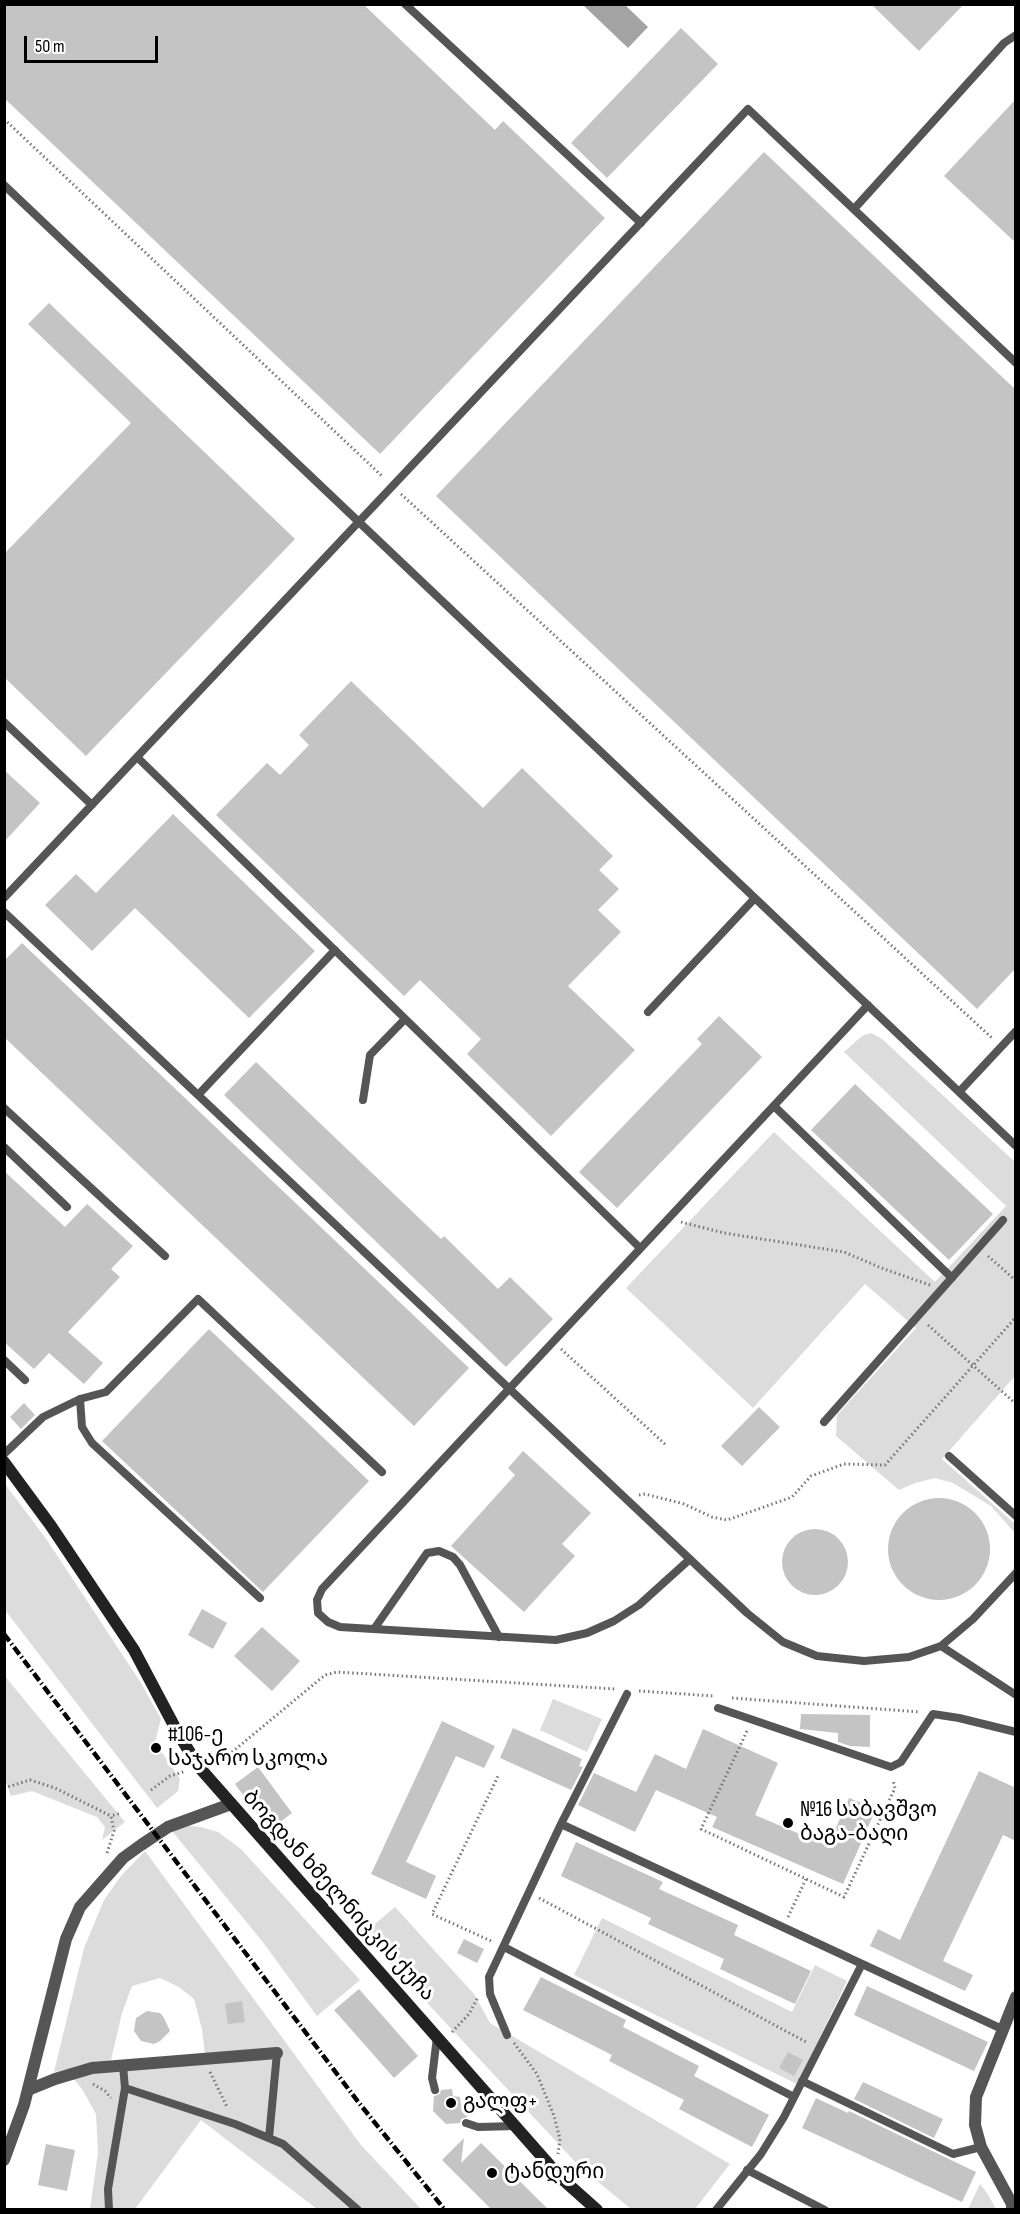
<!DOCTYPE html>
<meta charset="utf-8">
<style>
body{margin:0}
#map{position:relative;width:1020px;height:2214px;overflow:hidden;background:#fff;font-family:"Sofia Sans Condensed",sans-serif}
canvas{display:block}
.frame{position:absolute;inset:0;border:6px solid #000;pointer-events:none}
.scale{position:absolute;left:24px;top:36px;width:134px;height:27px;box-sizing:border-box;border:3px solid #000;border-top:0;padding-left:8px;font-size:18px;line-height:21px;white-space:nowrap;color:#000;-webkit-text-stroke:4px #fff;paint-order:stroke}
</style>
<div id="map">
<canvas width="1020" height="2214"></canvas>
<div class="frame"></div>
<div class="scale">50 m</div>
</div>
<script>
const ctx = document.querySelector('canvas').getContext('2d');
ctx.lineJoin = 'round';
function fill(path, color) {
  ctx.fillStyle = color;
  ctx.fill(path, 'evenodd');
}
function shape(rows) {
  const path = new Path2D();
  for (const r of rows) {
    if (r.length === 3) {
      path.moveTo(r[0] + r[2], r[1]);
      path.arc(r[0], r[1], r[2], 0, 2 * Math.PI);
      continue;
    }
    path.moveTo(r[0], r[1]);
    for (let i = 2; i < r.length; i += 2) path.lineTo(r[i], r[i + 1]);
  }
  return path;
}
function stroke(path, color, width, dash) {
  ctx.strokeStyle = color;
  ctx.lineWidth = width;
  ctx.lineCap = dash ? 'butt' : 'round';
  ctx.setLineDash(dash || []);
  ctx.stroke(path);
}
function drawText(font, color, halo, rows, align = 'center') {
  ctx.font = font + ' "Sofia Sans Condensed","Noto Sans Georgian",sans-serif';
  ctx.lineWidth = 6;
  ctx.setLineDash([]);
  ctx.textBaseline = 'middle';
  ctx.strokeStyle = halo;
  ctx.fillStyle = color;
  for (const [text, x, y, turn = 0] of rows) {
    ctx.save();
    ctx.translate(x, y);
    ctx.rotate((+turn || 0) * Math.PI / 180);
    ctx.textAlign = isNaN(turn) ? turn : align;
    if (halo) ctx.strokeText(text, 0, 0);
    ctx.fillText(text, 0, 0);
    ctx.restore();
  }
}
fill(shape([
 [871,1033,882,1039,1015,1162,1015,1376,942,1459,1014,1523,1015,1521,1015,1533,991,1506,953,1483,935,1478,915,1483,899,1490,836,1436,837,1415,916,1328,865,1284,753,1408,626,1288,774,1132,935,1282,1006,1206,844,1052,862,1036],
 [5,1484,47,1540,141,1683,161,1719,155,1742,180,1779,178,1791,157,1808,5,1610],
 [4,1675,125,1822,102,1840,105,1827,97,1817,32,1791,11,1796,4,1777],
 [553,1699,602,1719,587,1752,540,1730],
 [182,1825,200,1827,218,1832,241,1849,360,1980,317,2016,262,1941,172,1831],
 [145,1851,361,2145,421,2209,317,2209,201,2120,135,2209,90,2209,98,2153,96,2114,82,2089,73,2078,99,2071,206,2064,202,2029,194,1999,179,1987,160,1978,132,1986,122,2013,111,2060,54,2072,84,1948,104,1900,121,1876],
 [395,1907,474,1994,490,2023,730,2164,695,2209,631,2209,580,2167,363,1934],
 [602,1918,792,2012,815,1965,847,1981,797,2084,574,1975],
 [980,2184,987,2193,996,2209,968,2209]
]), '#dcdcdc');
fill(shape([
 [583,5,625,5,648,27,628,48]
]), '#a3a3a3');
fill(shape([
 [4,4,363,4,495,130,503,121,605,218,380,454,4,98],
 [871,4,964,4,919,51],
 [681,28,718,64,607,178,571,143],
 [1016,99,1016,243,944,176],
 [764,152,1016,390,1016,968,977,1009,436,496],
 [49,303,295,539,86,756,4,677,4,554,131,423,28,324],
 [351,681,483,808,522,768,613,856,599,870,619,889,598,910,621,932,568,986,635,1050,551,1136,467,1054,481,1039,420,980,404,996,216,815,267,763,280,775,309,745,299,735],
 [4,770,40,803,4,842],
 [173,814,315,951,249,1018,135,908,92,951,45,905,76,874,96,893],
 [22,943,469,1368,414,1426,4,1037,4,961],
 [719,1016,762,1057,617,1208,579,1172,702,1044,697,1039],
 [256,1062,441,1239,444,1236,498,1289,510,1277,553,1319,506,1367,224,1095],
 [855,1084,993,1214,949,1260,811,1130],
 [4,1171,65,1227,87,1204,133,1246,111,1269,120,1277,68,1332,103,1363,84,1384,49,1353,34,1369,4,1342],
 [209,1329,369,1481,263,1592,102,1441],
 [24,1403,35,1415,21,1429,10,1417],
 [759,1407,780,1427,742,1466,721,1446],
 [523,1451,591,1513,562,1544,575,1556,524,1612,451,1546,515,1475,508,1468],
 [939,1549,51],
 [815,1562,33],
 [202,1609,227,1623,213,1649,188,1635],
 [262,1627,300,1661,272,1691,234,1656],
 [801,1714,870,1715,870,1747,850,1746,838,1742,838,1733,800,1729],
 [442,1721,495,1746,484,1768,456,1756,406,1862,436,1876,426,1899,371,1874],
 [513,1728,582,1759,579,1766,583,1767,571,1790,500,1758],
 [703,1729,778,1763,755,1815,828,1846,849,1798,876,1809,843,1884,712,1827,717,1817,656,1790,635,1832,578,1805,594,1773,636,1792,655,1754,686,1769],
 [258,1767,292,1813,275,1826,268,1818,263,1822,235,1784],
 [979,1771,1016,1788,1016,1841,1003,1835,943,1961,973,1975,965,1991,870,1946,878,1929,900,1940],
 [576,1842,663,1882,659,1889,738,1925,734,1935,811,1971,795,2004,720,1969,724,1959,648,1924,651,1918,561,1876],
 [464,1939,484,1949,477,1963,457,1953],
 [541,1977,626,2020,623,2027,699,2066,694,2076,769,2115,752,2147,679,2109,684,2100,609,2061,612,2055,523,2010],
 [867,1986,988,2042,974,2071,854,2015],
 [359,1989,418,2056,394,2078,334,2010],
 [242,2001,245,2022,228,2024,225,2004],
 [147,2011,160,2013,164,2018,170,2031,160,2041,154,2044,141,2041,134,2031,136,2018],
 [788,2052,803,2060,794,2076,779,2068],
 [863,2082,943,2119,934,2138,854,2099],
 [452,2089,453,2096,460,2097,461,2105,468,2106,467,2117,461,2119,460,2123,446,2124,433,2111,434,2096,440,2094,441,2090],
 [816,2098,848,2113,849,2111,976,2172,962,2202,802,2128],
 [464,2138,461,2163,481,2143,549,2210,492,2210,442,2160],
 [46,2144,75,2150,67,2191,38,2185]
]), '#c4c4c4');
stroke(shape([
 [4,119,383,477],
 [401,494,992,1038],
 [681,1222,724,1233,844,1252,884,1269,930,1285],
 [988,1256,1016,1281],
 [928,1325,1016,1404],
 [561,1349,666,1445],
 [639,1495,645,1494,684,1504,712,1517,727,1520,792,1497,811,1476,844,1464,885,1465,1016,1317],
 [639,1691,714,1696],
 [732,1698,920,1712],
 [747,1731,701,1829,844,1897,895,1788,893,1780],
 [212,1762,226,1757,325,1675,337,1672,615,1689],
 [4,1788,30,1780,55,1788,111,1816],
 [151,1790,170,1776,186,1771],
 [107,1853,114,1831,111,1816,121,1813],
 [539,1898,808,2043],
 [788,1917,806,1879],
 [491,1941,432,1914,499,1774],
 [452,2032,469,2014,478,1997],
 [514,2043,537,2074,554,2116,560,2139,558,2154],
 [210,2072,227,2107],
 [93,2084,105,2091,111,2098]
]), '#777', 3, [1.5, 3]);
stroke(shape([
 [405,4,641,223],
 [4,185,1016,1146],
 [854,209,1004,43,1016,35],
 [4,722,92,805],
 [137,757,640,1248],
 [4,898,748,109,1016,363],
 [4,912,747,1613,783,1642,817,1656,864,1661,909,1657,941,1646,973,1619,1016,1573],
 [648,1012,755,898],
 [959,1092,1016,1031],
 [198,1095,335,950],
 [363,1100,370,1055,405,1019],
 [774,1106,952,1278],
 [4,1108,165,1256],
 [4,1147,67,1207],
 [4,1360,25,1380],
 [80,1399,82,1427,92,1443,260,1598],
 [824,1422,1003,1220],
 [4,1454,43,1417,80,1399,106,1392,198,1299,382,1472],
 [949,1456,1016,1516],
 [690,1559,639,1605,614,1621,587,1633,556,1640,340,1627,328,1622,318,1613,317,1600,322,1589,868,1005],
 [374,1629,427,1553,439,1551,453,1557,460,1565,499,1637],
 [941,1646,1016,1695],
 [718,1708,891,1767,901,1762,933,1714,959,1718,1016,1732],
 [561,1824,627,1694],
 [504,1947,794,2097],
 [507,2035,490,1994,489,1977,561,1824,1002,2029],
 [802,2081,953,2154,981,2147],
 [125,2088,235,2124,283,2144,358,2210],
 [435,2090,432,2078,437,2037],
 [466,2123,478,2127,516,2126],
 [269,2138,277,2053],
 [747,2170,825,2210],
 [109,2210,108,2189,125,2088,123,2066],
 [716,2210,761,2154,784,2117,862,1964]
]), '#555', 8);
stroke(shape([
 [28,2090,55,2079,92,2068,277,2053],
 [1012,2210,1012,2204,981,2147,975,2125,976,2097,1016,1997]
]), '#555', 12);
stroke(shape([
 [4,2160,24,2105,66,1939,80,1907,123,1858,141,1845,168,1827,231,1804]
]), '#555', 12);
stroke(shape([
 [4,1462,51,1526,134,1650,179,1735,199,1767,560,2177,597,2210]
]), '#222', 12);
stroke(shape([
 [4,1634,359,2103,445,2210]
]), '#000', 4.5, [9, 3, 1.5, 3]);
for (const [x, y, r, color] of [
 [156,1748,6,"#000"],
 [788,1823,6,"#000"],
 [451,2103,6,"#000"],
 [492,2173,6,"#000"]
]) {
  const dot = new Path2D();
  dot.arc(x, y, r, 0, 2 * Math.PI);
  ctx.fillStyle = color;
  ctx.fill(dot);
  stroke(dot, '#fff', 2);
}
drawText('21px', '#000', '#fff', [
 ["#106-ე",168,1736],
 ["საჯარო სკოლა",168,1760],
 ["№16 საბავშვო",800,1811],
 ["ბაგა-ბაღი",800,1835],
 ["გალფ+",463,2103],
 ["ტანდური",504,2173]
], 'left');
drawText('21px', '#000', '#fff', [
 ["ბოგდან ხმელნიცკის ქუჩა",338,1896,48]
]);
</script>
